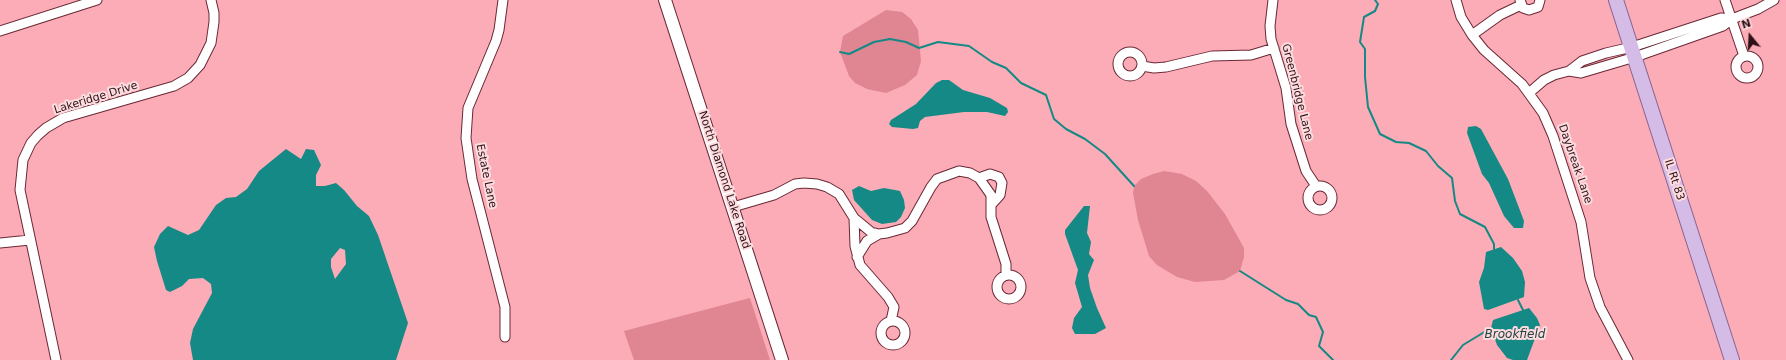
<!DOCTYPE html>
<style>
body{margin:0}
#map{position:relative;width:1786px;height:360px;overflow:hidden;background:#fbacb6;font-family:"DejaVu Sans",sans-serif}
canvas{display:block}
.north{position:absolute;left:1730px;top:16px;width:40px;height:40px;-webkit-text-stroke:3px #fddcdf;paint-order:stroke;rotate:342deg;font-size:11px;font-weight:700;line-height:16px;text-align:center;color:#2d1116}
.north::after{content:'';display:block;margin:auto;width:14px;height:18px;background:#2d1116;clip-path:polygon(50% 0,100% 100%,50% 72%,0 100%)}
</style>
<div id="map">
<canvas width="1786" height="360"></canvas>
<div class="north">N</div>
</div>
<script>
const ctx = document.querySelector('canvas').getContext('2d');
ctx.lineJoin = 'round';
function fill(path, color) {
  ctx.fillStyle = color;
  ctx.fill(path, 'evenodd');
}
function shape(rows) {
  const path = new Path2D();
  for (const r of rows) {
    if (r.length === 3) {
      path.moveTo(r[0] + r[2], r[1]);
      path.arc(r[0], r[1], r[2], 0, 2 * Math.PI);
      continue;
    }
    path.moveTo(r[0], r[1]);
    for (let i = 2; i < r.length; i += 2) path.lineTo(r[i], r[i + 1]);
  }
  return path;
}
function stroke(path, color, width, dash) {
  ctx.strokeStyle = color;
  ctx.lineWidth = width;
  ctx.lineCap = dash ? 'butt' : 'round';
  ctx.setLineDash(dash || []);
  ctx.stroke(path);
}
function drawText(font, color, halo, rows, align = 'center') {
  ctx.font = font + ' "DejaVu Sans",sans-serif';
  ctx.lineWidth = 4;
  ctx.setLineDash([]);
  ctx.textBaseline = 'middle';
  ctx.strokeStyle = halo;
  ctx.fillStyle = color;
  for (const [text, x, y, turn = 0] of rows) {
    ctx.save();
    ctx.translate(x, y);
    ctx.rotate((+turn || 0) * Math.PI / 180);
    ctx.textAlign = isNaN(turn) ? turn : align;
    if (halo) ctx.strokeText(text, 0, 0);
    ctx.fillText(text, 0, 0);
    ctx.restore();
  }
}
fill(shape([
 [886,10,902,12,911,19,918,30,921,61,917,75,905,85,886,93,867,89,855,83,849,76,840,52,843,36],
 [1164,171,1182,174,1196,181,1207,191,1225,214,1244,248,1244,257,1240,271,1224,280,1195,282,1177,277,1157,265,1149,256,1138,220,1133,193,1134,186,1141,179,1153,174],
 [750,298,770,360,634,360,624,331]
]), '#e08692');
fill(shape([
 [942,80,949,80,963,90,990,98,1007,108,1008,112,1005,116,987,112,964,112,925,117,920,121,918,128,913,129,892,127,889,124,891,120,916,104,936,83],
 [1476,126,1481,129,1508,179,1524,221,1523,228,1514,228,1504,216,1489,183,1482,174,1467,133,1468,127],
 [286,149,301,159,306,149,314,150,321,165,316,175,316,186,325,186,336,183,344,190,357,206,369,216,378,235,408,323,396,360,193,360,190,343,193,329,212,293,211,284,203,278,189,279,182,286,170,292,166,290,157,261,154,247,160,234,168,226,188,235,199,230,216,205,226,198,236,197,247,189,259,171],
 [340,248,345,250,346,264,335,279,331,267,331,259],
 [859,186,871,191,884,188,900,191,904,200,905,208,901,217,896,222,882,224,872,220,854,200,852,190],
 [1084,206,1090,206,1087,233,1091,242,1089,254,1094,260,1088,275,1090,288,1097,308,1106,328,1095,334,1075,334,1072,328,1074,318,1082,307,1075,283,1078,270,1065,234,1065,230],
 [1501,247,1513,258,1522,271,1525,282,1524,297,1488,310,1484,309,1479,282,1484,268,1486,252],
 [1529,308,1537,318,1540,325,1527,360,1513,360,1507,358,1497,345,1491,328,1493,320]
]), '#148985');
stroke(shape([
 [1375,0,1378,4,1375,11,1364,17,1360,42,1365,49,1365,77,1368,107,1380,134,1396,142,1409,143,1426,151,1438,166,1452,178,1455,201,1460,214,1485,227,1494,244,1494,249],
 [840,52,849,54,874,42,890,39,906,42,919,48,938,42,969,46,992,62,1006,68,1021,83,1046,95,1054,119,1066,129,1085,139,1105,154,1134,186],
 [1240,271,1286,300,1298,304,1309,315,1316,317,1323,332,1319,346,1333,360],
 [1518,300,1523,310],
 [1451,360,1463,345,1491,328]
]), '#148985', 2);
const street = shape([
 [503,0,499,30,496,41,468,108,466,138,472,179,505,307,505,337],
 [1273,0,1270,26,1271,39,1286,88,1291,124,1306,171,1316,186],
 [1456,0,1461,17,1472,35,1484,50,1522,84,1543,113,1553,136,1581,222,1590,278,1600,307,1628,360],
 [1520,0,1523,8,1529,10,1538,7,1540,0],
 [1725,0,1744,56],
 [0,31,97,0],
 [1472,35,1500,15,1521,5],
 [1130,64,12],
 [1747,67,11],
 [1142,66,1154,68,1166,67,1212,56,1251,55,1274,48],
 [1569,71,1582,61,1606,53,1632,47,1721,18,1732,19],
 [1529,93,1544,80,1554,75,1569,71,1581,73,1635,57,1723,26,1732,19,1758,9,1774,0],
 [979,178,990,174,999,177,1002,183,1000,195,991,205],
 [1320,198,12],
 [733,207,774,195,795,184,804,183,817,184,827,187,839,194,854,218,871,232,879,234,887,233,905,228,912,221,931,187,937,179,959,171,970,173,979,178,991,195,991,217,1006,264,1006,275],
 [854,218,855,246,860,265,888,297,894,307,891,321],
 [0,243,30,240],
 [857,257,867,241,879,234],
 [1009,287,12],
 [893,333,12],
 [56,360,20,190,23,160,31,143,38,135,46,128,63,118,174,86,188,78,200,65,211,43,214,22,214,13,211,0]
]);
const secondary = shape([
 [665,0,782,360]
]);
const primary = shape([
 [1616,0,1732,360]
]);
stroke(street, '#6a2835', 11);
stroke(secondary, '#6a2835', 14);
stroke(primary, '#886492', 16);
stroke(street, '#fff', 9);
stroke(secondary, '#fff', 12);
stroke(primary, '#d5bce6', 14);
drawText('11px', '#2d1116', '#fddcdf', [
 ["Greenbridge Lane",1297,92,76],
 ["Lakeridge Drive",96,98,-17],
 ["Daybreak Lane",1575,164,71],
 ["Estate Lane",486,176,78],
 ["North Diamond Lake Road",724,180,72],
 ["IL Rt 83",1674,180,72]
]);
drawText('italic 12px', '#22413f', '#fddcdf', [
 ["Brookfield",1515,335]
]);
</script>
